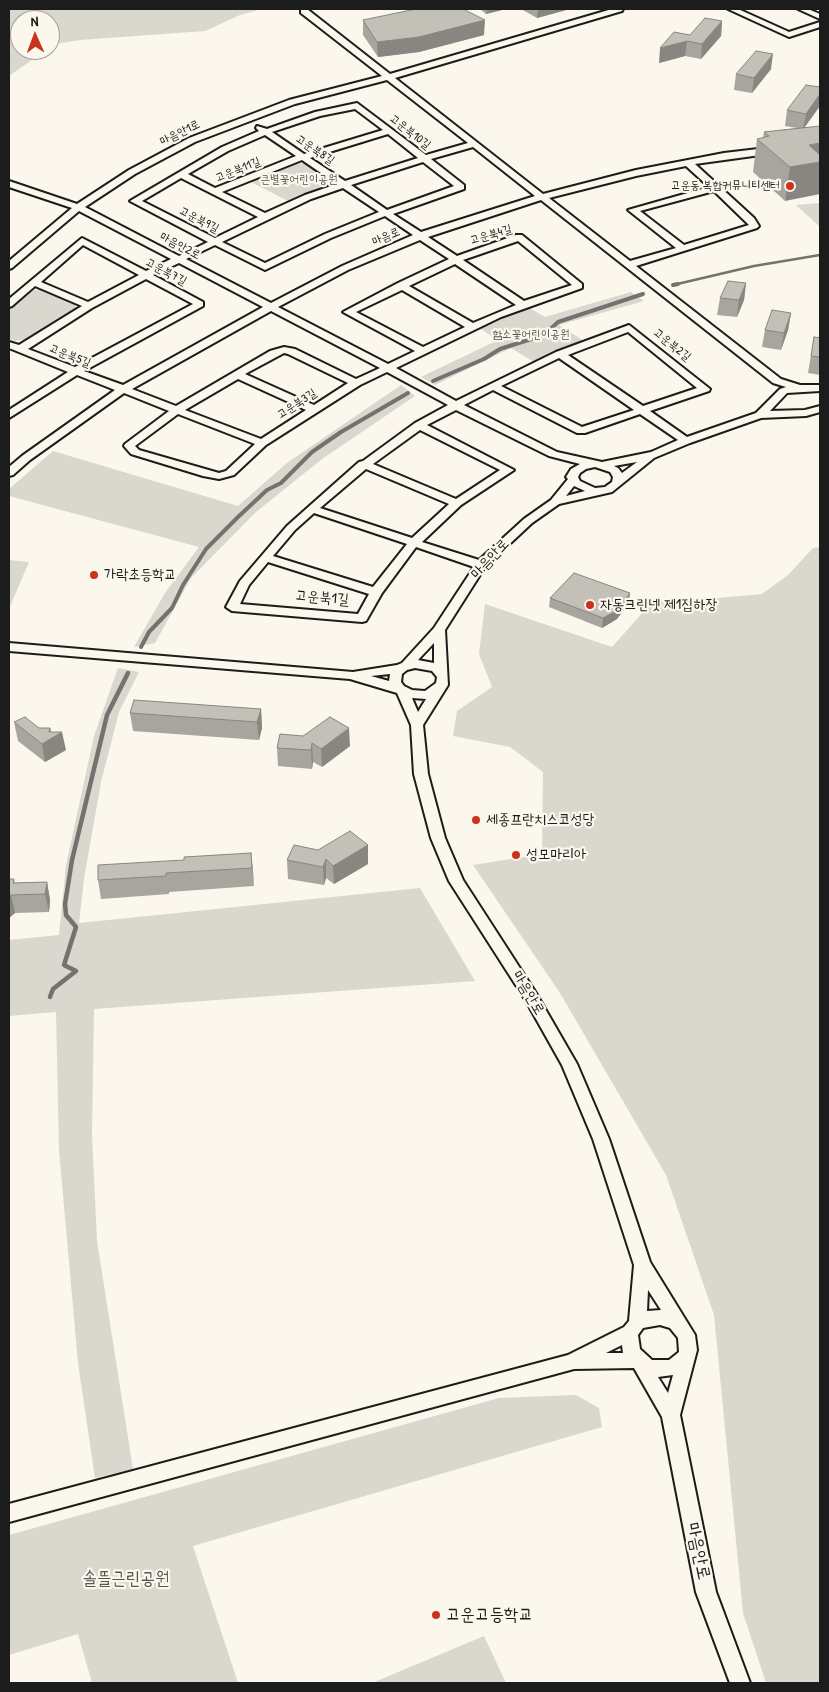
<!DOCTYPE html>
<meta charset="utf-8">
<style>
body{margin:0}
#map{position:relative;width:829px;height:1692px;overflow:hidden;background:#fbf7ec;font-family:"Patrick Hand",sans-serif}
canvas{display:block}
.frame{position:absolute;inset:0;border:10px solid #1c1c1c;pointer-events:none}
.north{position:absolute;left:10px;top:10px;width:50px;height:50px;box-sizing:border-box;background:#fbf7ec;border:1px solid #a29f99;border-radius:50%;rotate:358deg;font-size:14px;font-weight:700;line-height:20px;text-align:center;color:#1c1c1c}
.north::after{content:'';display:block;margin:auto;width:18px;height:22px;background:#c8321e;clip-path:polygon(50% 0,100% 100%,50% 72%,0 100%)}
</style>
<div id="map">
<canvas width="829" height="1692"></canvas>
<div class="frame"></div>
<div class="north">N</div>
</div>
<script>
const ctx = document.querySelector('canvas').getContext('2d');
ctx.lineJoin = 'round';
function fill(path, color) {
  ctx.fillStyle = color;
  ctx.fill(path, 'evenodd');
}
function shape(rows) {
  const path = new Path2D();
  for (const r of rows) {
    path.moveTo(r[0], r[1]);
    for (let i = 2; i < r.length; i += 2) path.lineTo(r[i], r[i + 1]);
  }
  return path;
}
function stroke(path, color, width, dash) {
  ctx.strokeStyle = color;
  ctx.lineWidth = width;
  ctx.lineCap = dash ? 'butt' : 'round';
  ctx.setLineDash(dash || []);
  ctx.stroke(path);
}
function drawText(font, color, halo, rows, align = 'center') {
  ctx.font = font + ' "Patrick Hand","Poor Story",sans-serif';
  ctx.lineWidth = 4.5;
  ctx.setLineDash([]);
  ctx.textBaseline = 'middle';
  ctx.strokeStyle = halo;
  ctx.fillStyle = color;
  for (const [text, x, y, turn = 0] of rows) {
    ctx.save();
    ctx.translate(x, y);
    ctx.rotate((+turn || 0) * Math.PI / 180);
    ctx.textAlign = isNaN(turn) ? turn : align;
    if (halo) ctx.strokeText(text, 0, 0);
    ctx.fillText(text, 0, 0);
    ctx.restore();
  }
}
fill(shape([
 [9,9,262,9,240,15,205,31,80,40,55,44,50,47,50,20,20,20,20,50,46,50,9,76],
 [307,163,330,180,332,186,288,201,251,182,296,164],
 [820,203,820,227,796,205],
 [41,289,75,304,76,310,29,339,15,341,9,339,9,310,34,290],
 [631,292,644,301,559,325,584,341,534,362,511,348,435,385,421,377,498,340,479,328,528,307,545,317],
 [401,385,415,396,322,459,256,512,191,578,155,643,134,647,165,593,199,547,9,496,9,489,53,451,238,506,287,463],
 [820,547,820,1683,766,1683,743,1613,714,1315,666,1175,560,993,473,865,542,854,543,772,510,747,453,736,457,711,492,687,479,654,485,604,612,647,654,600,673,602,762,594,788,575,813,548],
 [9,560,29,562,9,609],
 [118,668,139,672,119,712,101,782,84,879,79,923,420,888,475,981,94,1009,92,1135,97,1241,133,1469,95,1478,78,1363,59,1150,56,1012,9,1016,9,940,59,935,66,865,94,736],
 [576,1395,599,1408,602,1427,193,1546,238,1683,92,1683,78,1634,9,1655,9,1535,499,1398],
 [484,1636,506,1683,372,1683]
]), '#dad7ce');
stroke(shape([
 [673,285,754,266,820,255]
]), '#74726e', 2.5);
stroke(shape([
 [673,285,678,284],
 [433,381,484,359,500,349,544,335,558,322,643,294],
 [141,647,149,632,172,608,183,585,206,549,238,517,267,490,281,483,312,452,341,432,408,393]
]), '#74726e', 4);
stroke(shape([
 [50,997,53,989,76,971,64,965,76,927,66,915,65,904,72,860,107,715,128,673]
]), '#74726e', 4.5);
const minor = shape([
 [301,9,307,9,390,74,612,9,623,9,622,11,395,78,543,194,636,170,724,153,775,147,779,150,775,153,695,164,754,218,759,226,757,228,636,266,781,379,800,385,820,385,820,391,787,393,770,411,805,410,820,406,820,412,806,416,761,418,690,443,654,458,612,492,559,504,532,523,485,567,445,630,448,685,423,725,428,774,445,838,463,880,536,993,577,1064,609,1139,650,1262,695,1335,697,1350,680,1415,716,1592,750,1683,730,1683,696,1592,662,1417,634,1368,574,1369,9,1522,9,1504,568,1355,624,1327,629,1321,634,1265,593,1139,562,1065,526,1001,449,881,431,838,414,774,411,725,397,693,350,679,9,651,9,643,353,672,397,665,402,663,434,628,474,567,416,547,382,593,366,621,362,622,232,611,226,607,240,581,287,526,359,462,363,461,415,423,448,405,387,372,360,385,266,445,234,475,219,479,203,476,131,454,124,446,125,444,169,411,124,393,30,460,13,475,9,476,9,467,22,456,115,390,77,375,9,418,9,410,68,372,9,348,9,342,19,345,82,306,35,286,12,306,9,307,9,299,82,238,146,271,171,259,79,211,12,268,9,269,9,261,72,208,9,187,9,181,77,204,129,170,189,138,289,100,382,76,301,13,301,9],
 [387,80,468,143,426,155,357,103,315,112,267,129,257,126,256,128,259,131,222,147,130,201,208,242,179,256,85,207,135,174,195,142,295,104,387,80],
 [355,109,383,130,304,154,272,132,320,116,355,109],
 [388,134,418,158,345,181,310,158,388,134],
 [265,135,296,156,215,188,188,174,228,151,265,135],
 [473,147,535,196,421,232,393,214,464,189,464,185,431,159,473,147],
 [302,160,337,184,305,195,265,213,222,192,302,160],
 [423,162,454,186,387,210,351,185,423,162],
 [686,166,709,187,628,210,676,248,630,261,549,198,636,176,686,166],
 [181,178,258,217,215,238,142,201,181,178],
 [343,188,379,212,325,234,265,263,222,242,311,199,343,188],
 [714,191,749,225,684,245,640,211,714,191],
 [541,200,773,383,786,387,780,389,756,413,687,437,650,411,709,391,710,389,629,325,556,352,456,401,396,368,501,317,582,288,582,284,522,235,516,235,457,256,428,237,541,200],
 [385,216,413,235,342,266,271,303,186,259,215,245,265,270,331,238,385,216],
 [420,240,449,259,398,283,343,312,415,351,388,364,278,307,348,270,420,240],
 [518,241,572,285,524,301,463,260,518,241],
 [83,245,139,275,88,302,41,282,83,245],
 [179,263,263,307,123,385,84,371,203,306,203,302,153,275,179,263],
 [455,264,516,305,473,323,409,286,455,264],
 [146,279,193,304,75,367,28,349,92,308,146,279],
 [402,290,465,327,423,347,356,312,402,290],
 [271,311,380,368,356,379,295,349,284,347,270,351,176,406,132,389,271,311],
 [628,332,697,388,643,406,568,355,628,332],
 [284,353,288,354,348,383,314,405,245,374,284,353],
 [559,358,634,410,582,427,501,386,559,358],
 [238,379,306,410,261,439,185,410,238,379],
 [493,390,577,433,585,433,640,414,678,440,651,452,602,462,557,452,464,405,493,390],
 [456,410,549,456,580,464,571,469,566,477,568,479,551,500,524,519,479,560,422,542,461,505,514,470,427,425,456,410],
 [178,414,255,444,226,471,219,473,139,450,135,446,178,414],
 [420,430,500,470,456,499,373,464,420,430],
 [637,462,622,473,618,468,614,466,637,462],
 [595,467,610,472,613,477,612,482,605,487,595,488,580,481,578,477,580,473,586,469,595,467],
 [366,469,449,504,412,538,320,508,366,469],
 [574,486,585,491,566,496,574,486],
 [314,513,407,544,373,587,273,556,295,530,314,513],
 [268,562,369,594,358,614,240,604,249,585,268,562],
 [434,643,434,663,418,660,434,643],
 [415,668,432,671,437,677,436,683,425,691,412,690,404,686,401,682,402,674,407,670,415,668],
 [390,674,389,681,371,676,390,674],
 [412,698,426,699,418,712,412,698],
 [648,1290,661,1310,647,1311,648,1290],
 [660,1325,670,1328,678,1338,679,1352,669,1360,652,1360,640,1349,638,1335,643,1328,660,1325],
 [622,1345,623,1353,606,1353,622,1345],
 [673,1375,668,1393,658,1377,673,1375],
 [728,9,738,9,789,32,820,22,820,27,789,37,728,9],
 [798,9,808,9,820,14,820,19,798,9]
]);
stroke(minor, '#1c1c1c', 4);
fill(minor, '#fbf7ec');
fill(shape([
 [480,9,506,9,486,14],
 [521,9,570,9,537,18],
 [363,20,484,35,419,52,378,57,363,35],
 [722,21,721,36,701,59,685,56,659,63,690,35],
 [771,69,752,93,734,90,736,74],
 [820,87,820,106,805,127,785,201,753,172,757,139,763,138,764,132,797,128,785,126,787,110],
 [746,283,744,300,737,317,717,315,720,298],
 [820,311,820,322,819,321],
 [791,313,788,330,781,350,762,347,765,330],
 [814,337,820,338,820,375,808,373],
 [550,598,629,603,617,619,602,628,549,607],
 [261,709,262,728,259,740,133,731,130,713],
 [14,722,39,728,50,728,51,732,66,750,45,762,18,741],
 [280,734,350,746,322,767,313,762,312,769,278,766,277,748],
 [368,845,368,864,334,884,326,878,324,885,288,879,287,860,318,850],
 [251,853,254,886,169,892,169,894,101,899,98,880],
 [9,879,14,879,15,883,47,882,50,900,49,912,15,913,9,918]
]), '#a8a59e');
fill(shape([
 [487,9,506,9,486,14],
 [538,9,570,9,537,18],
 [485,20,484,35,419,52,378,57,377,42],
 [722,21,721,36,701,59,702,44],
 [687,41,685,56,659,63,660,48],
 [773,54,771,69,752,93,754,78],
 [820,94,820,106,803,129,806,114],
 [820,143,820,194,785,201,790,167,809,145],
 [746,283,744,300,737,317,739,300],
 [791,313,788,330,781,350,784,333],
 [630,593,629,603,617,619,602,628,603,618],
 [261,709,262,728,259,740,257,722],
 [50,728,52,738,62,732,66,750,45,762,42,744,49,732],
 [349,728,350,746,322,767,321,749],
 [312,743,313,762,312,769,311,750],
 [368,845,368,864,334,884,333,866],
 [251,853,253,871,254,886,252,868],
 [326,859,326,878,324,885,323,867],
 [47,882,50,900,49,912,45,894],
 [11,895,15,913,9,918,9,896]
]), '#888681');
const building = shape([
 [416,9,463,9,485,20,419,37,377,42,363,20,416,9],
 [705,18,722,21,702,44,687,41,660,48,674,32,690,35,705,18],
 [756,51,773,54,754,78,736,74,756,51],
 [806,85,820,87,820,94,806,114,787,110,806,85],
 [820,126,820,143,809,145,820,155,820,162,790,167,757,139,769,136,764,132,820,126],
 [728,281,746,283,739,300,720,298,728,281],
 [772,310,791,313,784,333,765,330,772,310],
 [814,337,820,338,820,357,811,356,814,337],
 [574,573,630,593,618,610,603,618,550,598,574,573],
 [134,700,261,709,257,722,130,713,134,700],
 [25,717,39,728,50,728,49,732,62,732,42,744,14,722,25,717],
 [330,717,349,728,321,749,312,743,311,750,277,748,280,734,303,736,330,717],
 [350,831,368,845,333,866,326,859,323,867,287,860,294,845,318,850,350,831],
 [251,853,252,868,166,873,166,876,98,880,98,865,184,860,184,857,251,853],
 [9,879,14,879,13,883,47,882,45,894,11,895,9,896,9,879]
]);
fill(building, '#c3c0b8');
stroke(building, '#888681', 1);
for (const [x, y, r, color] of [
 [790,186,5,"#c8321e"],
 [94,575,5,"#c8321e"],
 [590,605,5,"#c8321e"],
 [476,820,5,"#c8321e"],
 [516,855,5,"#c8321e"],
 [436,1615,5,"#c8321e"]
]) {
  const dot = new Path2D();
  dot.arc(x, y, r, 0, 2 * Math.PI);
  ctx.fillStyle = color;
  ctx.fill(dot);
  stroke(dot, '#fbf7ec', 2);
}
drawText('12px', '#1c1c1c', '#fbf7ec', [
 ["고운북10길",410,132,38],
 ["마음안1로",180,133,-26],
 ["고운북8길",315,150,34],
 ["고운북11길",238,170,-22],
 ["고운북9길",199,220,27],
 ["고운북4길",491,235,-16],
 ["마음로",386,237,-23],
 ["마음안2로",180,246,28],
 ["고운북7길",166,272,28],
 ["고운북2길",672,345,39],
 ["고운북5길",70,356,22],
 ["고운북3길",297,404,-33]
]);
drawText('12px', '#555451', '#fbf7ec', [
 ["큰별꽃어린이공원",299,180],
 ["함소꽃어린이공원",531,335]
]);
drawText('12px', '#1c1c1c', '#fbf7ec', [
 ["고운동 복합커뮤니티센터",780,186]
], 'right');
drawText('15px', '#1c1c1c', '#fbf7ec', [
 ["마음안로",490,559,-47],
 ["고운북1길",322,598,5],
 ["마음안로",528,993,59]
]);
drawText('15px', '#1c1c1c', '#fbf7ec', [
 ["가락초등학교",104,575],
 ["자동크린넷 제1집하장",600,605],
 ["세종프란치스코성당",486,820],
 ["성모마리아",526,855]
], 'left');
drawText('18px', '#1c1c1c', '#fbf7ec', [
 ["마음안로",698,1551,78]
]);
drawText('18px', '#555451', '#fbf7ec', [
 ["솔뜰근린공원",126,1579]
]);
drawText('18px', '#1c1c1c', '#fbf7ec', [
 ["고운고등학교",446,1615]
], 'left');
</script>
